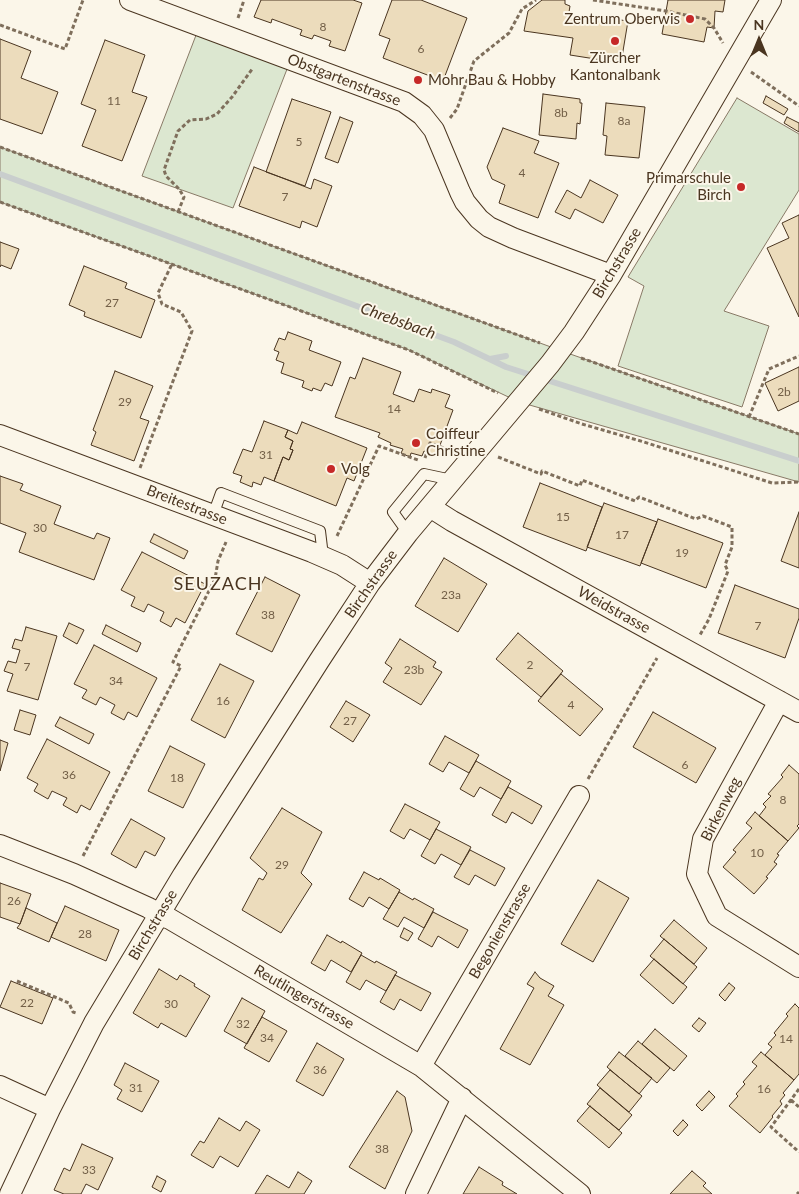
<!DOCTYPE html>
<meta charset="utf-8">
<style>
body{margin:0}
#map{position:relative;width:799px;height:1194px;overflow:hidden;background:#fbf6e9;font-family:Lato,sans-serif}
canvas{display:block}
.north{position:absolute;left:734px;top:15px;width:50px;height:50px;-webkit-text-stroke:4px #fbf6e9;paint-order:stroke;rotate:0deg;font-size:14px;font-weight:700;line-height:20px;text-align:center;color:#4a3520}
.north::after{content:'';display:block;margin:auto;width:18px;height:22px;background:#4a3520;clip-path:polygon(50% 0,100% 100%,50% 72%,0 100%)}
</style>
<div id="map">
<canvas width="799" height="1194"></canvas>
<div class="north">N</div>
</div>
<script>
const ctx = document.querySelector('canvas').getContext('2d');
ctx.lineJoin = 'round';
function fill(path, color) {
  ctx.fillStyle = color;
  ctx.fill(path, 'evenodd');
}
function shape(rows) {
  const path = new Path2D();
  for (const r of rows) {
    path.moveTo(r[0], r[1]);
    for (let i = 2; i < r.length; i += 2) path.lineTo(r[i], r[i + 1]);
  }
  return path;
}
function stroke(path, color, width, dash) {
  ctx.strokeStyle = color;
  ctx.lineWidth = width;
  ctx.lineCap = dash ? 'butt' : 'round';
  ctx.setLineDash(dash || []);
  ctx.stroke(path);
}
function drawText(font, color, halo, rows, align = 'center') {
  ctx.font = font + ' Lato,sans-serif';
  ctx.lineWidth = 4;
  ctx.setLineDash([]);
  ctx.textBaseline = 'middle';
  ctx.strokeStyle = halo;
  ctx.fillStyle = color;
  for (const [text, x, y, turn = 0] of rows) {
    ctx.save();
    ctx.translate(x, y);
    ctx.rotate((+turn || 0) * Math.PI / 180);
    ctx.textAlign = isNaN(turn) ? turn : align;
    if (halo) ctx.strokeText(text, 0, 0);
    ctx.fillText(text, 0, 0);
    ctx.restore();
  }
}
const green = shape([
 [198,30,289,64,233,208,142,176,198,30],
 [737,98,799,134,799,190,724,311,769,326,742,407,618,366,644,286,628,277,737,98],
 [0,147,573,355,799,434,799,482,519,402,409,350,0,202,0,147]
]);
fill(green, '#dce7d0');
stroke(green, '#887966', 1);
stroke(shape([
 [0,174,454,342,506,367,799,461],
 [490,359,506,356]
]), '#c9cecd', 6);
const building = shape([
 [261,0,353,0,362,3,345,51,329,46,331,41,314,35,312,39,300,35,302,30,272,19,271,23,254,17,261,0],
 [392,0,421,0,467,18,443,81,383,58,390,39,379,35,392,0],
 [542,0,565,0,565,4,570,6,568,18,599,22,599,17,628,21,621,63,570,55,573,38,524,31,528,11,542,0],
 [668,0,725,0,723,12,715,11,714,28,707,27,704,42,662,34,668,0],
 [0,39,31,51,21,78,58,92,42,134,0,119,0,39],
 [105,40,145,55,132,92,147,97,122,161,82,146,96,110,81,104,105,40],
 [543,94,580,99,580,103,582,103,580,124,577,123,576,139,539,135,543,94],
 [766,96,788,109,784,115,763,103,766,96],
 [292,99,331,112,305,186,266,172,292,99],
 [606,103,645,107,639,158,605,155,607,136,603,135,606,103],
 [340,117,353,122,338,163,325,158,340,117],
 [787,117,799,123,799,132,784,123,787,117],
 [503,128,539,141,534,153,559,163,538,218,499,203,505,185,492,179,487,167,503,128],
 [254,167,311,189,314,179,332,186,317,227,302,221,300,228,239,206,254,167],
 [590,180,618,195,603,223,575,209,570,219,555,212,567,190,581,198,590,180],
 [799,215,799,317,767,248,789,238,782,223,799,215],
 [0,242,19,249,11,269,1,265,0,267,0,242],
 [84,266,127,283,125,288,155,300,141,338,84,316,85,312,69,305,84,266],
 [288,332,312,341,309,350,341,362,332,386,325,383,321,391,313,388,312,391,302,387,304,381,281,373,284,363,276,360,279,352,274,350,279,338,285,340,288,332],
 [363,358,401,372,393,394,414,402,419,389,431,393,432,389,450,395,445,407,453,410,436,456,424,451,422,456,411,453,410,457,401,453,403,449,390,445,391,443,378,437,380,433,335,417,350,377,355,379,363,358],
 [799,367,799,401,778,411,765,383,799,367],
 [115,371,153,386,140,418,149,421,134,461,91,445,96,432,93,430,115,371],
 [264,421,288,430,285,437,293,441,290,449,293,450,289,460,283,457,274,481,264,477,261,485,253,482,252,487,240,482,242,476,233,473,243,449,252,452,264,421],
 [302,422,367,448,354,481,347,478,336,506,274,481,283,457,289,460,293,450,290,449,293,441,285,437,288,430,297,434,302,422],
 [0,476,23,484,20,490,61,506,54,524,94,539,97,533,110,538,94,580,19,552,26,533,0,523,0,476],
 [540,483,602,507,586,551,523,527,540,483],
 [604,503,657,522,640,566,587,547,604,503],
 [799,512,799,568,781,561,799,512],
 [658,519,723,543,706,588,641,563,658,519],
 [154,534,188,551,184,559,150,542,154,534],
 [142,552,205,584,185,623,176,618,171,627,160,621,164,612,148,604,144,612,131,606,135,597,121,590,142,552],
 [444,558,487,584,458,632,415,606,444,558],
 [265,577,300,595,272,652,236,634,265,577],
 [735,585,799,609,799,618,785,658,718,633,735,585],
 [69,623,84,630,77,644,63,636,69,623],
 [106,625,141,643,137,652,102,634,106,625],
 [26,627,57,636,38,700,7,691,13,674,4,671,8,661,16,663,20,650,12,648,15,639,22,641,26,627],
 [518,633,563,671,541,697,496,659,518,633],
 [400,639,436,662,433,667,442,672,421,705,383,682,392,668,385,663,400,639],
 [94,645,157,678,137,717,128,712,124,720,111,713,115,705,100,697,96,705,82,698,87,690,74,684,94,645],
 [220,664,254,681,225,738,191,720,220,664],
 [561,674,603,709,580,736,538,701,561,674],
 [346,701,370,715,353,742,330,727,346,701],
 [20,710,36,715,30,735,14,730,20,710],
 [653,712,716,748,696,783,633,747,653,712],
 [60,717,94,734,89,744,55,726,60,717],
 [445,736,479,755,469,773,449,762,443,772,429,764,445,736],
 [47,739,110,772,90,810,81,805,77,813,63,805,67,798,52,791,48,799,34,791,38,784,27,778,47,739],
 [0,740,8,743,0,771,0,740],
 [170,746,205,764,183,808,148,791,170,746],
 [476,761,511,781,501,799,480,787,474,797,460,789,476,761],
 [789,765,799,774,799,824,797,826,799,828,788,841,759,816,766,807,763,804,771,796,768,794,783,777,781,775,789,765],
 [508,787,542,806,532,824,512,812,506,823,492,815,508,787],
 [405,804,440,822,430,840,410,829,404,839,390,831,405,804],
 [282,808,322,832,301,873,312,884,281,933,242,910,259,878,263,880,267,873,250,858,282,808],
 [755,812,788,841,777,854,779,855,774,862,777,864,766,877,768,878,754,894,723,867,736,852,733,850,752,828,746,823,755,812],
 [131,819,165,838,155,856,145,851,136,868,111,854,131,819],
 [436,829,471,847,461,865,441,854,435,864,421,856,436,829],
 [470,850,505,868,495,886,475,875,469,885,454,877,470,850],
 [364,872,379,880,380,878,400,890,389,909,369,897,363,907,349,899,364,872],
 [598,880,629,898,593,962,561,944,598,880],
 [0,883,31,894,20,924,0,917,0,883],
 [399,892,413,900,414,898,434,909,424,928,404,917,398,927,383,919,399,892],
 [65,906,119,930,106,961,51,937,65,906],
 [26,908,57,923,49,942,17,928,20,924,26,908],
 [433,912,468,930,458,948,438,936,432,947,418,939,433,912],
 [674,920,707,948,694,964,660,936,674,920],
 [404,928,413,933,408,941,400,937,404,928],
 [327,935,341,943,342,941,362,953,351,972,331,960,325,971,311,963,327,935],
 [664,939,697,967,683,984,650,956,664,939],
 [361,955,375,963,376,961,397,972,386,991,366,980,360,990,346,982,361,955],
 [654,959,687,987,673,1004,640,975,654,959],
 [159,969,177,980,180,975,195,984,194,986,210,996,186,1037,161,1023,158,1028,133,1013,159,969],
 [535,972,540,978,554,986,548,996,564,1005,530,1065,500,1049,534,988,527,984,535,972],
 [395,975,431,993,421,1011,400,999,394,1010,380,1002,395,975],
 [11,981,53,998,42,1024,0,1007,11,981],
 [729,983,735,988,725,1001,719,995,729,983],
 [242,998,265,1011,247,1044,224,1031,242,998],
 [795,1004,799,1008,799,1074,794,1080,765,1055,772,1047,768,1044,776,1035,774,1033,788,1016,786,1014,795,1004],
 [262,1017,287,1031,269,1062,244,1048,262,1017],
 [699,1018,706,1023,699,1032,692,1026,699,1018],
 [655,1029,687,1056,674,1071,642,1044,655,1029],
 [638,1041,670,1068,657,1083,625,1056,638,1041],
 [317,1043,344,1059,323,1096,296,1081,317,1043],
 [619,1052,652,1078,639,1094,607,1067,619,1052],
 [761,1052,794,1080,783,1093,785,1095,780,1101,782,1104,772,1116,773,1117,760,1133,729,1106,738,1096,736,1094,745,1084,743,1082,757,1066,752,1062,761,1052],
 [125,1063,159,1081,142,1112,117,1099,122,1090,114,1085,125,1063],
 [610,1070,642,1096,629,1112,597,1085,610,1070],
 [600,1088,632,1115,619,1130,587,1104,600,1088],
 [397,1091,405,1097,412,1131,385,1189,349,1167,397,1091],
 [709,1091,715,1097,702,1111,696,1105,709,1091],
 [590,1106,622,1133,609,1148,577,1121,590,1106],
 [219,1118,240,1131,246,1121,260,1130,238,1167,220,1156,213,1168,191,1155,200,1141,204,1143,219,1118],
 [683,1120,688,1125,678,1136,673,1131,683,1120],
 [82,1144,113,1158,98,1190,86,1184,81,1194,64,1194,54,1190,64,1168,70,1171,82,1144],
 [479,1167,503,1182,502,1185,517,1194,463,1194,479,1167],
 [692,1171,706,1183,703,1186,712,1194,670,1194,692,1171],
 [298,1172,312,1181,304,1194,255,1194,267,1175,289,1188,298,1172],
 [157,1176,166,1181,161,1192,152,1187,157,1176]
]);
fill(building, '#ecdcbc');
stroke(building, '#4a3520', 1);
const service = shape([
 [213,515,221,493,320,531,323,556],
 [408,533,393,512,424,474,452,480]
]);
const minor = shape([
 [130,0,404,102,422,115,434,130,460,192,465,202,479,219,489,227,513,238,611,275],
 [0,435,312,552,342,565,370,583],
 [430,507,452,521,799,712],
 [779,701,703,839,697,874,717,916,799,967],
 [0,845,74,874,149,908,159,915,170,919,421,1066,580,1194],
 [421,1066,579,796],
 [0,1086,50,1109],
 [10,1194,50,1109,94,1023,183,875,319,661,370,583,408,533,550,364,574,332,611,275,771,0],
 [416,1194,462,1098]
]);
stroke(service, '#4a3520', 12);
stroke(minor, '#4a3520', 22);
stroke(shape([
 [593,0,666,11,705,19,714,28,723,43],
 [238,18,244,0],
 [0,25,65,49,83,0],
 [751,72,799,106],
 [450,118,457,109,474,61,509,33,522,9,536,0],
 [0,147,540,343],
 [0,202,409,350,498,393],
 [178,212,184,197,179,189,166,176,164,170,178,131,190,120,206,119,217,114,232,97,253,68],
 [581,358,799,434],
 [539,409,582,424,644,442,772,483,799,482],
 [749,417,769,369,799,356],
 [498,457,541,474,542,471,580,486,582,480,635,501,639,497,696,519,703,516,732,527,732,547,725,565,728,571,709,619,700,635],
 [425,458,430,443,452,451],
 [140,468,192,331,181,312,162,304,158,293,172,264],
 [337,536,379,446,418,460],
 [588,779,657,658],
 [83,856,181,666,173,662,215,579,218,561,226,542],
 [17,981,69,1003,73,1012,76,1013],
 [799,1089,771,1127,799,1152],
 [791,1100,799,1107],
 [797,1194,799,1192]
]), '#7f6f5c', 3, [4, 2.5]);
stroke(service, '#fbf6e9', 10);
stroke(minor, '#fbf6e9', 20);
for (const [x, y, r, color] of [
 [690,19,5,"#c62828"],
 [615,41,5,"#c62828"],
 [418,80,5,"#c62828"],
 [741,187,5,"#c62828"],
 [416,443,5,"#c62828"],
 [331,469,5,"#c62828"]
]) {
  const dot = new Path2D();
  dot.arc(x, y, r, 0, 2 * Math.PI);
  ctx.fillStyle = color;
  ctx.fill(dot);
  stroke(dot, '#fbf6e9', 2);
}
drawText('12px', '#725f47', null, [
 ["8",323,27],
 ["6",421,49],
 ["11",114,101],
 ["8b",561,113],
 ["8a",624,121],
 ["5",299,142],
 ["4",522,173],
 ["7",285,197],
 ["27",112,303],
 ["2b",784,392],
 ["29",125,402],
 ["14",394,409],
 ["31",266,455],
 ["15",563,517],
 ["30",40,528],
 ["17",622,535],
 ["19",682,553],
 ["23a",451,595],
 ["38",268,615],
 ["7",758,626],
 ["2",530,665],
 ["7",27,667],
 ["23b",414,670],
 ["34",116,681],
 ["16",223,701],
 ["4",571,705],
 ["27",350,721],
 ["6",685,765],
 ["36",69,775],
 ["18",177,778],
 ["8",783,800],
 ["10",757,853],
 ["29",282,865],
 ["26",14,901],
 ["28",85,934],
 ["22",27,1003],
 ["30",171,1004],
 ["32",243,1024],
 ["34",267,1038],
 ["14",786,1039],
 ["36",320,1070],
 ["31",136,1088],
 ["16",764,1089],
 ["38",382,1149],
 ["33",89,1170]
]);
drawText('15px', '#4a3520', '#fbf6e9', [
 ["Zentrum Oberwis",680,19,"right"],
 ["Zürcher",615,58,"center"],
 ["Kantonalbank",615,75,"center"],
 ["Mohr Bau & Hobby",428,80],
 ["Primarschule",731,178,"right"],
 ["Birch",731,195,"right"],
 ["Coiffeur",426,434],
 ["Christine",426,451],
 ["Volg",341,469]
], 'left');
drawText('15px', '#4a3520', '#fbf6e9', [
 ["Obstgartenstrasse",344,80,21],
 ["Birchstrasse",617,263,-59],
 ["Breitestrasse",187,505,21],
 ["Birchstrasse",371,584,-55],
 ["Weidstrasse",614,610,29],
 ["Birkenweg",721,809,-63],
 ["Birchstrasse",153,925,-59],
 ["Begonienstrasse",500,931,-60],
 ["Reutlingerstrasse",304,997,30]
]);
drawText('italic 16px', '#4a3520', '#fbf6e9', [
 ["Chrebsbach",398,321,20]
]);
ctx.letterSpacing = '1px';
drawText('18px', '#4a3520', '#fbf6e9', [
 ["SEUZACH",218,584]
]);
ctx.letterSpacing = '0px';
</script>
